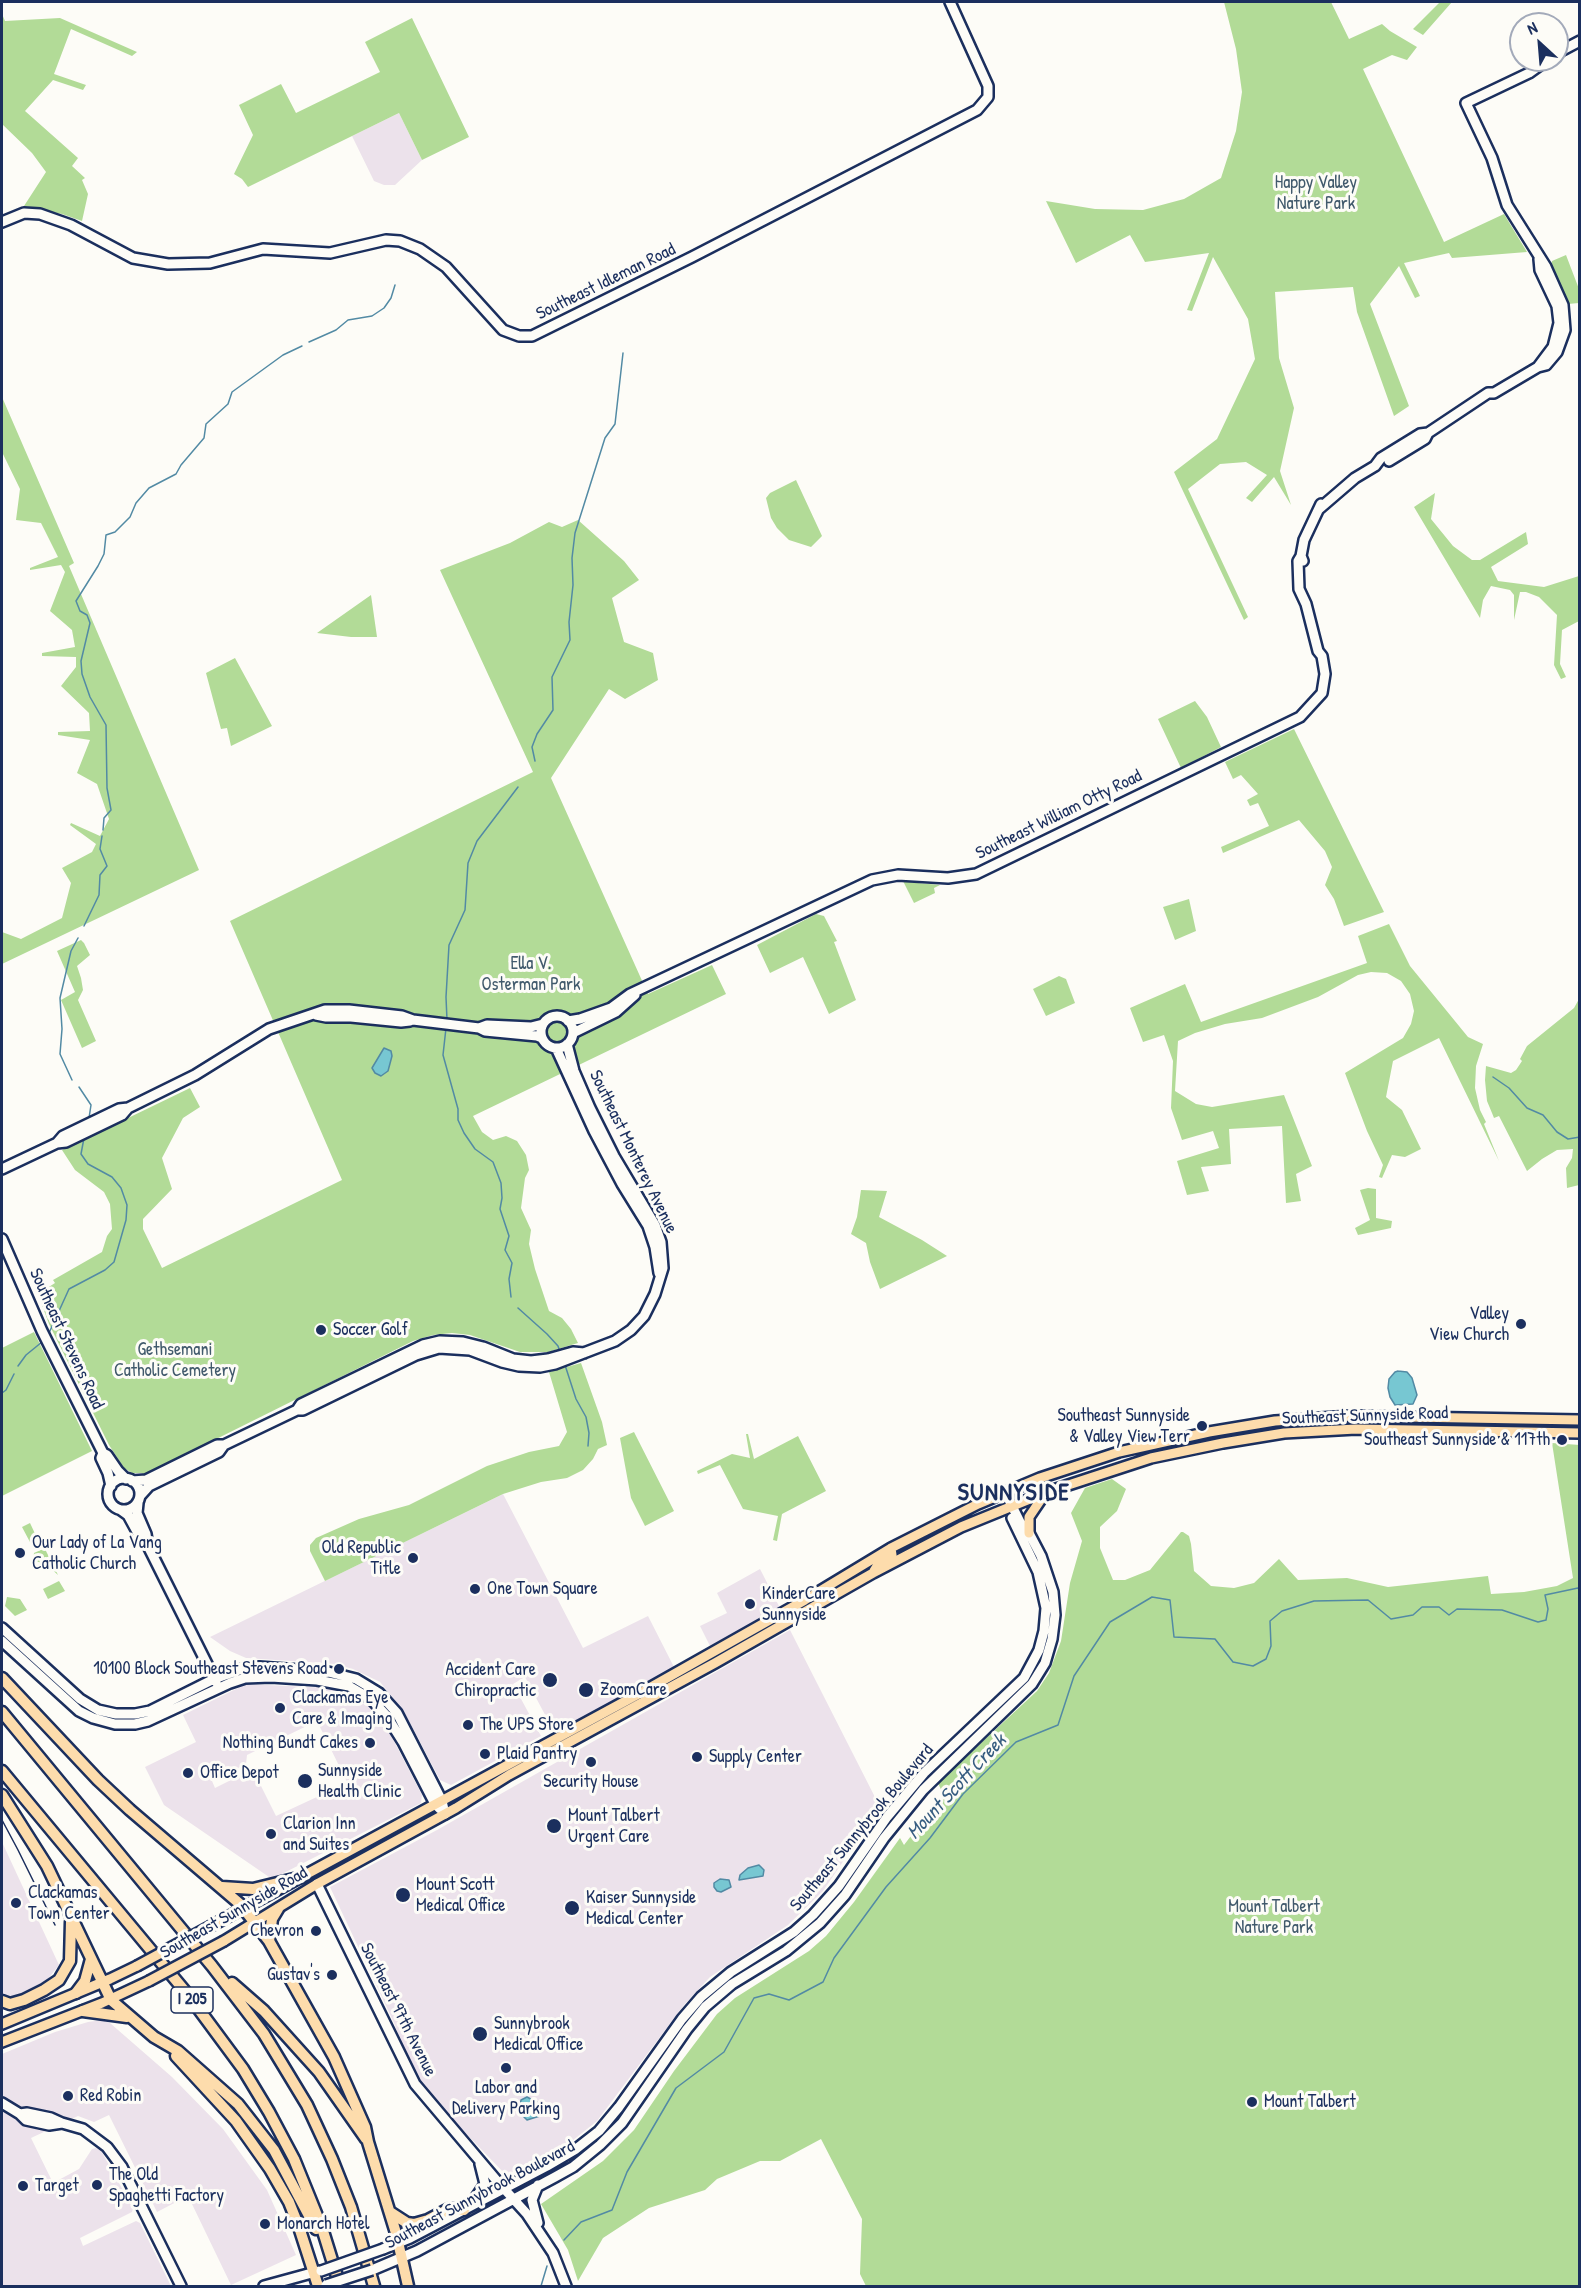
<!DOCTYPE html>
<style>
body{margin:0}
#map{position:relative;width:1581px;height:2288px;overflow:hidden;background:#fdfcf7;font-family:"Patrick Hand",sans-serif}
canvas{display:block}
.frame{position:absolute;inset:0;border:3px solid #1b2f5e;pointer-events:none}
.north{position:absolute;left:1509px;top:12px;width:60px;height:60px;box-sizing:border-box;background:#fdfcf7;border:2px solid #a3aaba;border-radius:50%;rotate:334deg;font-size:16px;font-weight:700;line-height:24px;text-align:center;color:#1b2f5e}
.north::after{content:'';display:block;margin:auto;width:21px;height:27px;background:#1b2f5e;clip-path:polygon(50% 0,100% 100%,50% 72%,0 100%)}
</style>
<div id="map">
<canvas width="1581" height="2288"></canvas>
<div class="frame"></div>
<div class="north">N</div>
</div>
<script>
const ctx = document.querySelector('canvas').getContext('2d');
ctx.lineJoin = 'round';
function fill(path, color) {
  ctx.fillStyle = color;
  ctx.fill(path, 'evenodd');
}
function shape(rows) {
  const path = new Path2D();
  for (const r of rows) {
    if (r.length === 3) {
      path.moveTo(r[0] + r[2], r[1]);
      path.arc(r[0], r[1], r[2], 0, 2 * Math.PI);
      continue;
    }
    path.moveTo(r[0], r[1]);
    for (let i = 2; i < r.length; i += 2) path.lineTo(r[i], r[i + 1]);
  }
  return path;
}
function stroke(path, color, width, dash) {
  ctx.strokeStyle = color;
  ctx.lineWidth = width;
  ctx.lineCap = dash ? 'butt' : 'round';
  ctx.setLineDash(dash || []);
  ctx.stroke(path);
}
function drawText(font, color, halo, rows, align = 'center') {
  ctx.font = font + ' "Patrick Hand",sans-serif';
  ctx.lineWidth = 6;
  ctx.setLineDash([]);
  ctx.textBaseline = 'middle';
  ctx.strokeStyle = halo;
  ctx.fillStyle = color;
  for (const [text, x, y, turn = 0] of rows) {
    ctx.save();
    ctx.translate(x, y);
    ctx.rotate((+turn || 0) * Math.PI / 180);
    ctx.textAlign = isNaN(turn) ? turn : align;
    if (halo) ctx.strokeText(text, 0, 0);
    ctx.fillText(text, 0, 0);
    ctx.restore();
  }
}
fill(shape([
 [399,113,422,160,395,185,384,185,374,181,352,136],
 [503,1494,583,1648,648,1616,675,1669,560,1730,556,1730,551,1726,525,1677,513,1684,541,1736,451,1785,440,1780,403,1710,380,1682,353,1669,335,1664,246,1658,230,1651,210,1637],
 [760,1569,780,1608,710,1646,700,1626,727,1613,717,1593],
 [790,1630,880,1807,823,1891,788,1925,710,1977,684,2005,597,2121,567,2145,506,2175,451,2118,421,2081,399,2038,395,2025,330,1887,437,1830],
 [246,1684,330,1688,353,1695,374,1707,383,1720,422,1795,421,1803,272,1879,164,1805,145,1767,196,1742,183,1715],
 [317,1721,350,1788,319,1796,276,1816,254,1772,249,1771,215,1788,212,1781,246,1764,247,1755],
 [2,1842,59,1965,47,1980,18,1996,7,1998,2,2005],
 [102,2020,110,2023,172,2077,223,2129,267,2190,296,2255,231,2285,191,2202,184,2198,157,2212,109,2115,94,2122,78,2116,31,2138,53,2183,79,2169,92,2149,96,2148,100,2149,133,2208,132,2212,80,2238,83,2246,136,2221,140,2223,171,2286,2,2286,2,2054,55,2032,88,2022]
]), '#ece2eb');
fill(shape([
 [1224,2,1331,2,1349,39,1382,24,1390,31,1417,47,1407,60,1392,55,1363,69,1444,242,1504,214,1527,252,1452,258,1449,253,1404,263,1420,296,1415,298,1399,266,1370,304,1409,406,1394,416,1357,312,1353,287,1275,292,1279,358,1294,408,1280,471,1291,505,1274,477,1252,502,1246,498,1267,475,1246,462,1220,464,1188,489,1248,617,1244,620,1174,472,1217,439,1255,359,1248,319,1213,257,1192,311,1187,310,1209,253,1145,262,1130,235,1076,263,1046,201,1095,209,1143,210,1184,199,1221,178,1236,131,1242,92,1236,49],
 [1440,2,1452,2,1423,35,1413,29],
 [2,14,5,21,60,18,137,52,132,56,71,29,54,74,86,85,83,90,53,80,25,111,78,158,72,166,85,178,82,180,88,194,82,221,62,214,24,206,46,172,32,153,2,124],
 [412,18,469,137,422,160,399,113,248,187,242,179,234,174,253,135,239,105,281,84,296,113,380,72,365,42],
 [1566,255,1579,289,1579,303,1568,304,1551,265,1552,261],
 [2,397,74,563,69,566,199,870,2,964,2,932,21,939,62,918,71,883,62,868,92,852,96,844,70,825,71,823,100,836,109,819,97,784,77,773,90,740,58,735,58,732,90,731,89,713,61,686,76,667,76,657,42,656,42,653,75,647,72,630,50,611,65,572,61,565,30,570,30,568,58,557,41,523,16,520,20,489,2,452],
 [796,480,822,536,811,547,789,540,777,528,771,518,766,498,770,493],
 [1435,493,1431,519,1453,546,1472,560,1480,560,1526,532,1528,544,1491,567,1498,581,1544,587,1579,576,1579,621,1562,630,1560,664,1566,677,1561,679,1554,665,1557,615,1539,597,1526,592,1520,592,1514,620,1514,595,1510,590,1491,586,1483,600,1480,618,1414,507],
 [578,520,624,561,639,580,612,598,624,642,653,653,658,680,625,699,609,689,551,778,648,994,712,965,726,994,473,1116,482,1132,493,1140,506,1136,517,1141,526,1155,529,1170,525,1178,521,1208,531,1230,529,1244,535,1269,549,1311,562,1318,571,1329,578,1343,548,1352,520,1352,470,1335,452,1333,433,1335,413,1341,144,1475,142,1473,132,1473,124,1468,109,1445,49,1324,38,1294,55,1283,53,1280,102,1252,107,1236,112,1229,110,1204,104,1192,75,1170,62,1150,190,1088,200,1107,183,1118,162,1158,172,1189,143,1219,143,1229,162,1268,342,1180,230,921,533,772,440,570,510,543,549,522,562,527],
 [371,595,377,637,351,637,317,633],
 [235,658,272,726,231,746,227,728,221,729,206,673],
 [1195,701,1207,717,1221,747,1181,768,1158,719],
 [1294,729,1384,912,1344,926,1334,899,1325,885,1332,867,1325,851,1299,820,1223,853,1221,847,1269,826,1258,803,1250,806,1247,800,1258,794,1241,775,1233,779,1225,762],
 [903,881,918,883,940,885,934,888,935,893,914,903],
 [1189,899,1196,931,1175,940,1163,907],
 [816,914,824,916,837,941,834,942,856,1000,829,1014,803,957,770,973,757,945],
 [1389,924,1410,966,1468,1037,1483,1044,1476,1066,1475,1088,1480,1110,1486,1122,1484,1124,1499,1161,1439,1038,1393,1061,1386,1097,1402,1110,1421,1149,1405,1157,1392,1155,1382,1178,1379,1177,1383,1165,1367,1131,1345,1073,1403,1038,1411,1024,1414,1011,1410,994,1401,981,1387,973,1371,972,1358,975,1318,997,1262,1018,1225,1024,1195,1033,1178,1041,1175,1091,1196,1104,1212,1107,1284,1095,1312,1166,1296,1174,1301,1201,1286,1203,1282,1126,1229,1129,1231,1164,1201,1167,1209,1191,1187,1195,1177,1161,1219,1148,1213,1131,1182,1140,1171,1108,1173,1061,1164,1035,1143,1042,1130,1008,1185,984,1201,1022,1367,963,1358,936],
 [81,940,84,943,90,955,77,966,81,978,83,990,78,1000,96,1041,82,1048,61,1000,75,992,57,951],
 [1059,976,1066,979,1075,1003,1046,1016,1033,989],
 [1579,999,1579,1185,1567,1188,1566,1168,1572,1158,1573,1149,1557,1150,1542,1159,1527,1171,1499,1116,1494,1118,1492,1113,1487,1101,1485,1080,1486,1066,1511,1073,1516,1070,1522,1061,1520,1059,1527,1046,1574,1008],
 [1368,1188,1376,1189,1376,1218,1392,1221,1391,1228,1358,1235,1355,1228,1370,1220,1360,1190],
 [861,1190,887,1191,879,1217,922,1240,947,1256,880,1289,870,1262,866,1243,851,1234,857,1217],
 [34,1332,92,1451,2,1496,2,1348],
 [581,1363,602,1422,607,1445,598,1449,593,1459,583,1470,567,1478,541,1482,503,1494,325,1581,310,1551,310,1545,316,1538,359,1519,409,1505,487,1466,529,1452,559,1446,567,1432,549,1372],
 [634,1432,674,1511,645,1526,631,1498,620,1438],
 [746,1434,748,1434,754,1459,798,1436,826,1491,782,1514,777,1541,773,1540,778,1516,743,1509,720,1465,698,1474,697,1471,732,1454,750,1458],
 [1552,1443,1580,1445,1579,2286,866,2286,860,2274,862,2219,821,2139,780,2161,760,2161,717,2179,705,2190,649,2208,603,2238,578,2281,568,2250,541,2204,603,2161,634,2130,674,2071,717,2014,735,1998,809,1951,826,1936,854,1902,900,1838,904,1845,943,1794,938,1783,1037,1691,1049,1673,1061,1641,1070,1583,1082,1541,1071,1513,1085,1488,1112,1479,1126,1489,1117,1511,1100,1527,1100,1548,1113,1580,1125,1580,1150,1570,1181,1532,1183,1532,1189,1536,1191,1544,1194,1571,1211,1586,1234,1588,1254,1583,1279,1559,1298,1580,1347,1578,1388,1587,1488,1576,1491,1594,1524,1592,1557,1586,1573,1578],
 [30,1523,38,1540,31,1544,22,1527],
 [43,1549,45,1549,58,1575,47,1565,33,1560,34,1553],
 [59,1581,65,1591,48,1599,43,1589],
 [7,1597,20,1599,27,1610,15,1616,5,1606]
]), '#b2db97');
const water = shape([
 [384,1048,391,1051,392,1056,388,1071,381,1076,375,1073,372,1068,384,1048],
 [1398,1371,1407,1372,1412,1378,1417,1395,1413,1404,1395,1405,1390,1397,1388,1388,1389,1379,1395,1372,1398,1371],
 [759,1865,764,1870,763,1876,739,1880,740,1875,748,1868,759,1865],
 [720,1879,729,1880,731,1887,721,1892,717,1891,714,1887,714,1883,720,1879],
 [527,2097,542,2105,544,2110,543,2115,527,2120,524,2117,520,2106,521,2100,527,2097]
]);
fill(water, '#77c7d2');
stroke(water, '#528aa4', 1.5);
stroke(shape([
 [309,342,336,330,348,320,372,316,384,308,391,298,395,285],
 [535,761,532,747,537,734,553,710,552,677,570,640,569,622,573,585,572,558,575,533,605,438,615,424,623,353],
 [103,830,104,818,111,810,107,788,106,725,90,697,82,674,81,661,90,623,87,615,80,611,76,601,98,566,104,554,106,535,115,532,130,517,136,503,149,488,176,474,181,465,204,438,206,424,228,404,232,392,283,355,302,346],
 [84,926,99,895,100,875,107,866,100,849,102,836],
 [447,1020,446,997,449,945,465,910,468,863,477,841,518,787],
 [446,1028,443,1055,458,1109,458,1120,464,1133,475,1149,493,1162,501,1183,502,1198,500,1209,509,1236,505,1250,512,1263,509,1279,511,1297],
 [1493,1077,1509,1088,1527,1108,1543,1115,1557,1132,1568,1139,1580,1137],
 [72,1080,60,1054,62,1029,60,998,71,951,78,938],
 [79,1087,91,1105,89,1118],
 [518,1308,547,1334,558,1346,560,1352],
 [49,1333,69,1289,105,1270,114,1262,126,1220,127,1205,121,1188,112,1177,88,1164,81,1154,84,1138],
 [565,1365,576,1399,586,1417,589,1433,588,1446],
 [18,1366,26,1355,42,1342],
 [2,1393,6,1390,14,1374],
 [564,2240,581,2222,612,2210,627,2172,676,2088,724,2052,754,1998,769,1994,789,2000,823,1982,834,1958,886,1887,930,1838,963,1794,1016,1742,1058,1725,1074,1676,1110,1622,1152,1597,1170,1600,1174,1637,1215,1639,1233,1662,1253,1666,1266,1659,1271,1646,1270,1621,1282,1611,1314,1601,1368,1600,1391,1619,1413,1615,1422,1607,1439,1607,1449,1615,1457,1609,1502,1610,1538,1622,1546,1620,1548,1609,1545,1595,1578,1588,1580,1592],
 [541,2286,547,2266]
]), '#528aa4', 1.5);
const secondary = shape([
 [1557,53,1580,41],
 [2,222,24,213,40,214,71,225,133,258,168,264,210,263,263,249,330,253,386,240,400,241,420,249,446,267,503,330,519,336,532,336,692,257,977,110,988,97,988,86,950,2],
 [1538,367,1553,347,1559,323,1557,306,1540,270,1539,259],
 [1389,461,1425,439,1428,433],
 [1319,509,1355,478,1375,466,1381,458,1420,434,1428,433,1488,393,1494,393,1538,367,1546,365,1557,352,1565,330,1563,305,1546,267,1507,205,1492,158,1466,103,1529,73,1547,60],
 [1303,561,1301,556,1304,540,1321,504],
 [316,1015,326,1017,351,1017,401,1022,410,1021],
 [557,1032,16],
 [568,1021,580,1019,611,1008,630,994,872,880,898,875,948,878,976,874,1300,717,1322,693,1325,674,1322,656,1318,651,1306,604,1299,589,1298,561,1301,556],
 [479,1028,487,1025,531,1027,543,1024],
 [573,1033,616,1012,635,995],
 [556,1048,594,1131,622,1184,648,1226,655,1247,659,1273],
 [57,1143,66,1142,122,1115,128,1108,195,1075,269,1029,325,1010,349,1010,402,1016,413,1020,479,1028,485,1031,537,1036,542,1038],
 [2,1169,57,1143,63,1136,119,1109,128,1108],
 [2,1239,42,1331,103,1453,107,1455,118,1471,126,1479],
 [297,1410,303,1410,416,1355,439,1348,470,1350,502,1362,519,1366,540,1367,555,1364,615,1341,631,1330,644,1316,655,1294,663,1268,661,1242,655,1225,614,1156,590,1108,574,1071,567,1044],
 [103,1453,101,1458,108,1473,111,1486],
 [124,1494,16],
 [132,1481,146,1480,217,1445,224,1445],
 [140,1496,149,1486,219,1452,224,1445,297,1410,301,1404,423,1345,440,1341,463,1342,483,1347,513,1359,531,1361,548,1359,573,1352,584,1353],
 [138,1503,137,1513,146,1534,148,1546],
 [121,1510,128,1515,140,1537,148,1546,216,1682],
 [2,1628,80,1699,98,1710,116,1714,135,1714,150,1711,214,1679,242,1669,259,1667,328,1672,356,1679,379,1693,397,1713,442,1801,445,1814],
 [2,1641,79,1711,93,1718,115,1724,135,1724,148,1721,230,1683,245,1678,271,1677,317,1680,349,1686,371,1699,386,1715,403,1742,435,1804,440,1809],
 [317,1884,415,2084,497,2181,527,2214,553,2253,566,2286],
 [2,2103,20,2114,26,2120,49,2125,62,2123,83,2129,107,2147,122,2167,181,2286],
 [20,2114,27,2113,51,2118,62,2123],
 [538,2185,532,2200,538,2223],
 [472,2203,485,2184,480,2164],
 [383,2249,410,2238,547,2166,576,2149,599,2131,619,2107,682,2019,701,1997,731,1972,794,1932,813,1915,839,1886,887,1817,924,1773,1024,1678,1039,1650,1044,1631,1046,1608,1038,1572,1012,1518],
 [372,2270,417,2251,555,2177,573,2167,600,2145,622,2123,687,2029,705,2007,732,1984,786,1951,820,1923,845,1895,884,1838,923,1790,1032,1684,1045,1663,1052,1639,1055,1615,1053,1592,1041,1556,1029,1533,1020,1522,1005,1492],
 [264,2286,319,2271]
]);
const primary = shape([
 [1029,1533,1029,1517,1046,1492],
 [874,1571,879,1563,892,1555,891,1548],
 [211,1926,644,1691,805,1600,891,1548,978,1504,1040,1478,1119,1452,1209,1432,1275,1421,1351,1416,1580,1420],
 [224,1941,317,1884,456,1808,509,1775,715,1663,873,1573,961,1527,1047,1492,1151,1458,1223,1443,1284,1433,1356,1429,1580,1433],
 [2,2024,110,1979,137,1966],
 [2,2042,102,2003,149,1981]
]);
const highway = shape([
 [2,1678,98,1780,130,1810,240,1904,269,1941,334,2057,365,2127,368,2142,396,2233,408,2286],
 [2,1712,212,1966,264,2034,307,2105,332,2159,351,2207,374,2286],
 [2,1771,189,1996,243,2069,269,2112,294,2159,322,2228,340,2286],
 [2,1795,47,1866,111,2000,154,2037,178,2051,238,2104,274,2150,316,2229],
 [222,1887,253,1889,302,1877],
 [269,1941,272,1919,278,1909],
 [232,1983,264,2011,319,2072,366,2139],
 [76,1993,85,1981,91,1959],
 [2,2001,10,2004,24,2000,44,1990,59,1980,70,1961,71,1922],
 [83,2011,127,2017],
 [176,2056,236,2121,270,2169,289,2202,299,2227,318,2286],
 [390,2212,407,2223,414,2224,428,2220,449,2209,464,2210]
]);
stroke(secondary, '#1b2f5e', 14);
stroke(primary, '#1b2f5e', 14);
stroke(highway, '#1b2f5e', 15);
stroke(secondary, '#fdfcf7', 9);
stroke(primary, '#fddcac', 9);
stroke(highway, '#fddcac', 10);
stroke(shape([
 [2,1820,18,1850,55,1925]
]), '#1b2f5e', 1.5);
const secondaryBridge = shape([
 [321,2271,383,2249],
 [326,2285,372,2270]
]);
const primaryBridge = shape([
 [137,1966,211,1926],
 [149,1981,224,1941]
]);
stroke(secondaryBridge, '#1b2f5e', 14, []);
stroke(primaryBridge, '#1b2f5e', 14, []);
stroke(secondaryBridge, '#fdfcf7', 9);
stroke(primaryBridge, '#fddcac', 9);
for (const [x, y, r, color] of [
 [1521,1324,6,"#1b2f5e"],
 [321,1330,6,"#1b2f5e"],
 [1202,1426,6,"#1b2f5e"],
 [1562,1440,6,"#1b2f5e"],
 [20,1553,6,"#1b2f5e"],
 [413,1558,6,"#1b2f5e"],
 [475,1589,6,"#1b2f5e"],
 [750,1604,6,"#1b2f5e"],
 [339,1669,6,"#1b2f5e"],
 [550,1680,8,"#1b2f5e"],
 [586,1690,8,"#1b2f5e"],
 [280,1708,6,"#1b2f5e"],
 [468,1725,6,"#1b2f5e"],
 [370,1743,6,"#1b2f5e"],
 [485,1754,6,"#1b2f5e"],
 [697,1757,6,"#1b2f5e"],
 [591,1762,6,"#1b2f5e"],
 [188,1773,6,"#1b2f5e"],
 [305,1781,8,"#1b2f5e"],
 [554,1826,8,"#1b2f5e"],
 [271,1834,6,"#1b2f5e"],
 [403,1895,8,"#1b2f5e"],
 [16,1903,6,"#1b2f5e"],
 [572,1908,8,"#1b2f5e"],
 [316,1931,6,"#1b2f5e"],
 [332,1975,6,"#1b2f5e"],
 [480,2034,8,"#1b2f5e"],
 [506,2068,6,"#1b2f5e"],
 [68,2096,6,"#1b2f5e"],
 [1252,2102,6,"#1b2f5e"],
 [97,2185,6,"#1b2f5e"],
 [23,2186,6,"#1b2f5e"],
 [265,2224,6,"#1b2f5e"]
]) {
  const dot = new Path2D();
  dot.arc(x, y, r, 0, 2 * Math.PI);
  ctx.fillStyle = color;
  ctx.fill(dot);
  stroke(dot, '#fdfcf7', 2);
}
for (const [x, y, w] of [
 [192,2000,42]
]) {
  const box = new Path2D();
  box.roundRect(x - w / 2, y - 13, w, 26, 4.5);
  ctx.fillStyle = '#fdfcf7';
  ctx.fill(box);
  stroke(box, '#1b2f5e', 1.5);
}
drawText('bold 16px', '#1b2f5e', null, [
 ["I 205",192,2000]
]);
drawText('18px', '#415a6c', '#fdfcf7', [
 ["Happy Valley",1316,183],
 ["Nature Park",1316,204],
 ["Ella V.",531,964],
 ["Osterman Park",531,985],
 ["Gethsemani",175,1350],
 ["Catholic Cemetery",175,1371],
 ["Mount Talbert",1274,1907],
 ["Nature Park",1274,1928]
]);
drawText('18px', '#1b2f5e', '#fdfcf7', [
 ["Southeast Idleman Road",606,282,-26],
 ["Southeast William Otty Road",1059,815,-26],
 ["Southeast Monterey Avenue",633,1152,64],
 ["Southeast Stevens Road",66,1339,65],
 ["Southeast Sunnyside Road",1365,1416,-2],
 ["Southeast Sunnybrook Boulevard",862,1828,-50],
 ["Southeast Sunnyside Road",234,1913,-30],
 ["Southeast 97th Avenue",398,2010,63],
 ["Southeast Sunnybrook Boulevard",480,2195,-28]
]);
drawText('18px', '#1b2f5e', '#fdfcf7', [
 ["Valley",1509,1314,"right"],
 ["View Church",1509,1335,"right"],
 ["Soccer Golf",333,1330],
 ["Southeast Sunnyside",1190,1416,"right"],
 ["& Valley View Terr",1190,1437,"right"],
 ["Southeast Sunnyside & 117th",1550,1440,"right"],
 ["Our Lady of La Vang",32,1543],
 ["Catholic Church",32,1564],
 ["Old Republic",401,1548,"right"],
 ["Title",401,1569,"right"],
 ["One Town Square",487,1589],
 ["KinderCare",762,1594],
 ["Sunnyside",762,1615],
 ["10100 Block Southeast Stevens Road",327,1669,"right"],
 ["Accident Care",536,1670,"right"],
 ["Chiropractic",536,1691,"right"],
 ["ZoomCare",600,1690],
 ["Clackamas Eye",292,1698],
 ["Care & Imaging",292,1719],
 ["The UPS Store",480,1725],
 ["Nothing Bundt Cakes",358,1743,"right"],
 ["Plaid Pantry",497,1754],
 ["Supply Center",709,1757],
 ["Sunnyside",318,1771],
 ["Health Clinic",318,1792],
 ["Office Depot",200,1773],
 ["Security House",591,1782,"center"],
 ["Mount Talbert",568,1816],
 ["Urgent Care",568,1837],
 ["Clarion Inn",283,1824],
 ["and Suites",283,1845],
 ["Mount Scott",416,1885],
 ["Medical Office",416,1906],
 ["Clackamas",28,1893],
 ["Town Center",28,1914],
 ["Kaiser Sunnyside",586,1898],
 ["Medical Center",586,1919],
 ["Chevron",304,1931,"right"],
 ["Gustav's",320,1975,"right"],
 ["Sunnybrook",494,2024],
 ["Medical Office",494,2045],
 ["Labor and",506,2088,"center"],
 ["Delivery Parking",506,2109,"center"],
 ["Red Robin",80,2096],
 ["Mount Talbert",1264,2102],
 ["The Old",109,2175],
 ["Spaghetti Factory",109,2196],
 ["Target",35,2186],
 ["Monarch Hotel",277,2224]
], 'left');
drawText('italic 20px', '#375d81', '#fdfcf7', [
 ["Mount Scott Creek",957,1787,-47]
]);
ctx.letterSpacing = '1.5px';
drawText('bold 24px', '#1b2f5e', '#fdfcf7', [
 ["SUNNYSIDE",1014,1494]
]);
ctx.letterSpacing = '0px';
</script>
